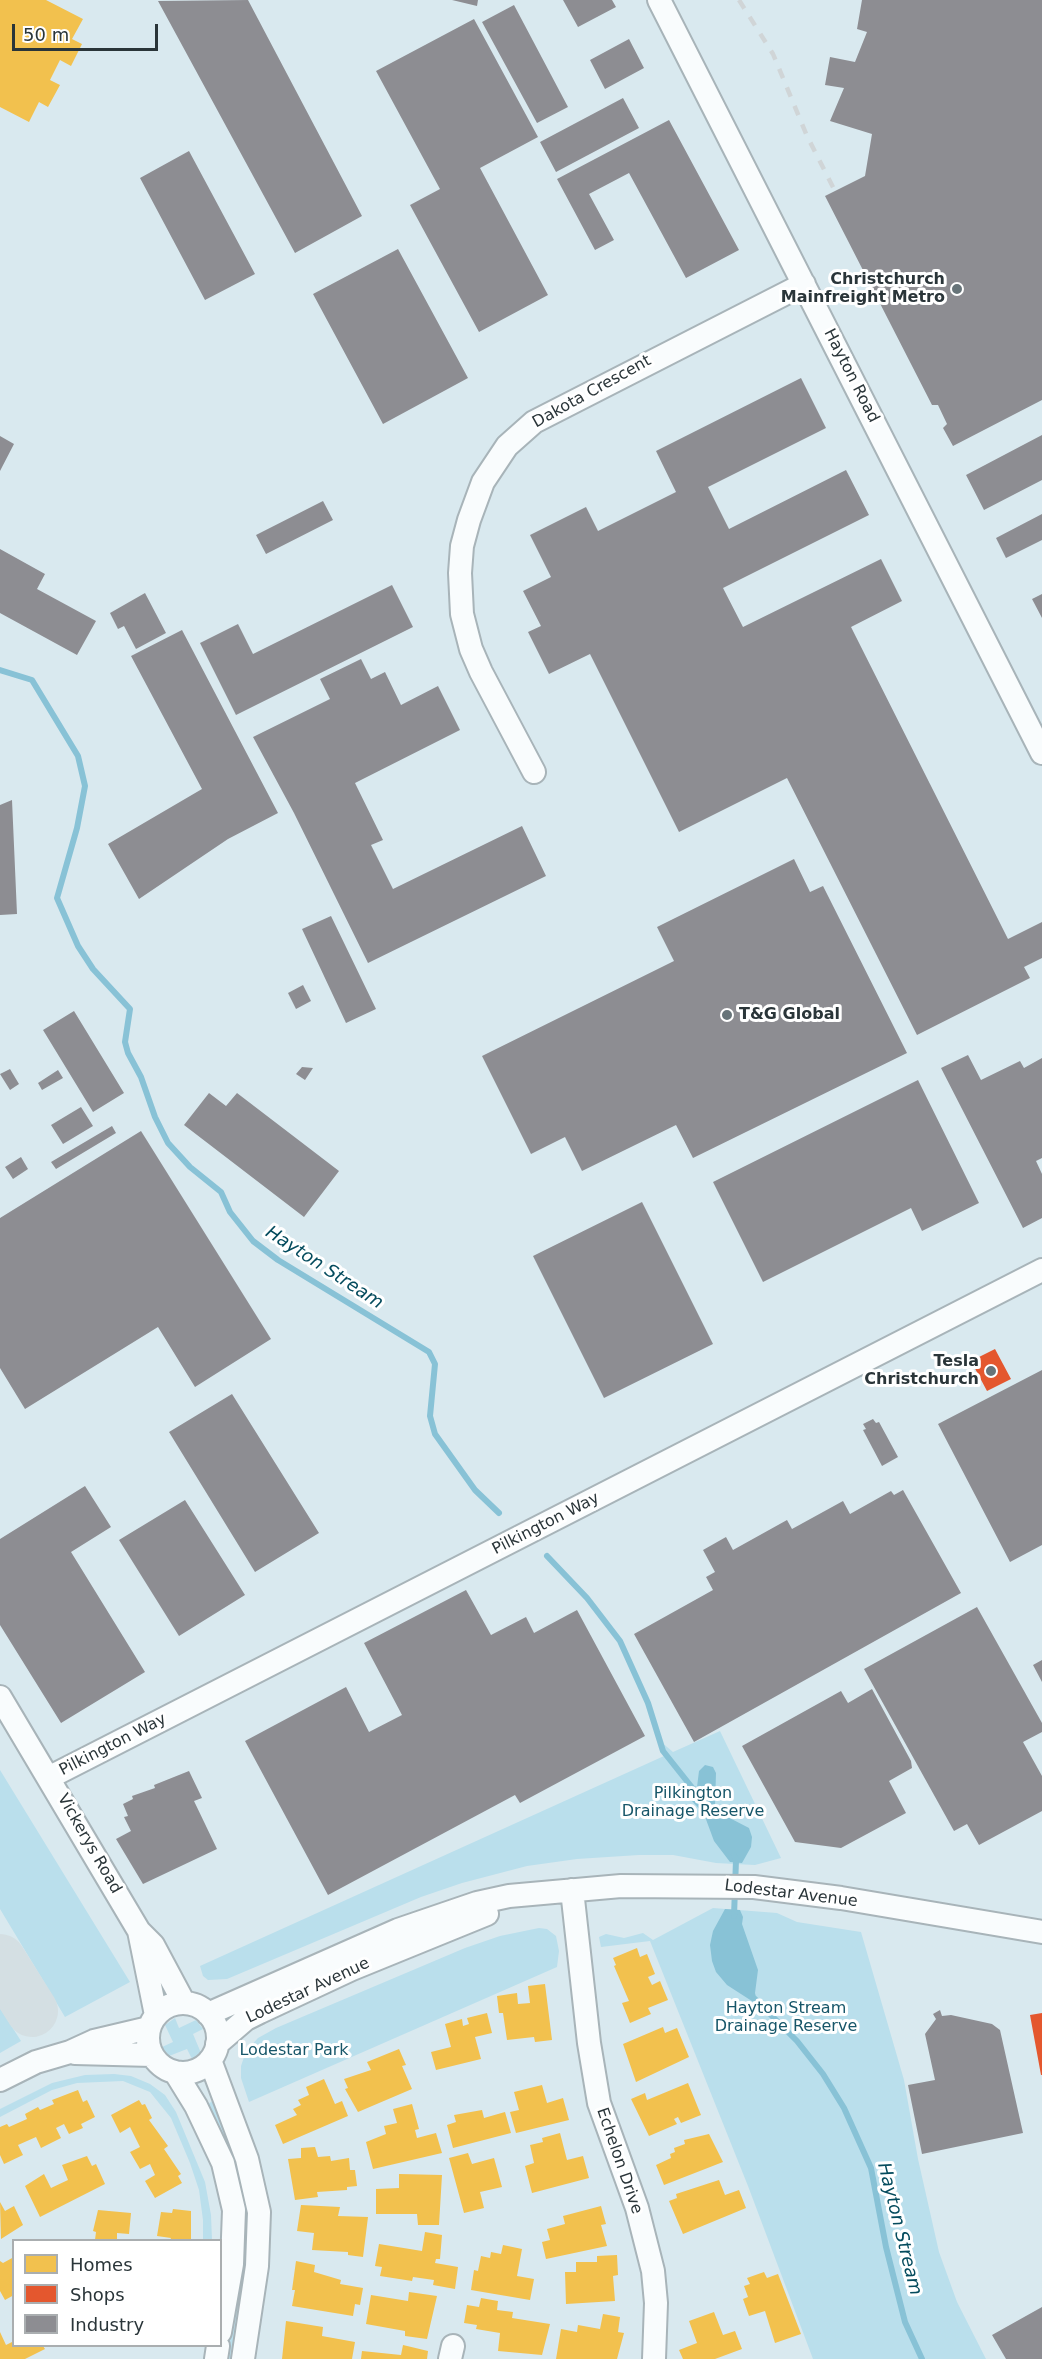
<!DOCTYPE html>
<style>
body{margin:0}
#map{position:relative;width:1042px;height:2359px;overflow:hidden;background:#d9e9ef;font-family:"DejaVu Sans",sans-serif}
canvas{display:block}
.legend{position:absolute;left:12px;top:2239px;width:210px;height:108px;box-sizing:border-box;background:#fff;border:2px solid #aaaeb0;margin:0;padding:8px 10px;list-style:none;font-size:18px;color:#2a3539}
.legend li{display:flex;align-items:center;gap:12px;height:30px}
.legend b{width:30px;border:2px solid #aaaeb0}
.scale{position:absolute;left:12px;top:24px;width:146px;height:27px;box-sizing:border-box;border:3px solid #2a3539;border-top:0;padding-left:8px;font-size:18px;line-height:21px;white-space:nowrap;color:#2a3539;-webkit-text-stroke:4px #fff;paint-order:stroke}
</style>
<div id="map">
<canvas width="1042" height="2359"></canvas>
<ul class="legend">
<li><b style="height:16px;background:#f2c14e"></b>Homes</li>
<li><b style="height:16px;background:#e4572e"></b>Shops</li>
<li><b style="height:16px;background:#8d8d92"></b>Industry</li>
</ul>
<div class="scale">50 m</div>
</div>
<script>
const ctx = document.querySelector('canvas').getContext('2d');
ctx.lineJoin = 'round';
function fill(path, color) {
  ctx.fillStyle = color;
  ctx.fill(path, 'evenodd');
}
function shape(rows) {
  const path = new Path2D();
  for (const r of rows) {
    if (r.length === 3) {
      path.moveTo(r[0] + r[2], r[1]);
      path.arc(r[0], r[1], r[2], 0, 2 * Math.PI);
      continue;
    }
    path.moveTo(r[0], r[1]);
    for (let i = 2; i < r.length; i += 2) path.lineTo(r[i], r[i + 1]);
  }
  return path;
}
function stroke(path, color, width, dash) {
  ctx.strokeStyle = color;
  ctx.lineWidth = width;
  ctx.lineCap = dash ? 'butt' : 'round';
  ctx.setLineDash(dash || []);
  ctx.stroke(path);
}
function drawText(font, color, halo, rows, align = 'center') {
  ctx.font = font + ' "DejaVu Sans",sans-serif';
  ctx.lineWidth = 6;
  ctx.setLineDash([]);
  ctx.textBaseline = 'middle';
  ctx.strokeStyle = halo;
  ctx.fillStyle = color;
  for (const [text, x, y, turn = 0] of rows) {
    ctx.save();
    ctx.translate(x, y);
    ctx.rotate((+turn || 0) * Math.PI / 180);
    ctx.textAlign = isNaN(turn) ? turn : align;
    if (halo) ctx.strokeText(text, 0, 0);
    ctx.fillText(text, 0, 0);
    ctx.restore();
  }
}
fill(shape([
 [720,1731,781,1858,755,1865,716,1863,673,1855,639,1855,577,1859,527,1866,462,1883,421,1897,227,1979,208,1980,203,1976,200,1966,664,1756,660,1741,673,1752],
 [0,1770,130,1982,65,2017,0,1909],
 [713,1908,777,1913,797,1922,861,1932,904,2080,918,2159,939,2252,957,2302,986,2359,813,2359,748,2186,650,1941,601,1947,599,1937,606,1934,624,1938,643,1933,653,1940],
 [539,1928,547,1929,556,1936,559,1951,557,1967,249,2102,241,2078,241,2066,246,2051,258,2038,276,2028,465,1948,500,1936],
 [0,2008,21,2041,0,2053],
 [175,2018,179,2028,196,2020,203,2029,193,2034,201,2053,192,2059,187,2049,169,2056,162,2047,173,2042,165,2025],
 [114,2074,131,2076,150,2084,165,2095,176,2112,205,2182,211,2215,212,2240,203,2240,203,2220,199,2190,190,2163,171,2118,150,2092,123,2081,77,2083,52,2090,0,2117,0,2109,52,2083,85,2075],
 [217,2097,234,2137,254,2227,236,2359,223,2359,235,2283,205,2107]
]), '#badfec');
fill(shape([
 [705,1765,713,1767,716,1773,715,1806,720,1813,749,1828,752,1837,751,1847,742,1863,730,1862,714,1841,704,1814,692,1801,691,1785,697,1787,699,1771],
 [725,1909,740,1910,743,1917,742,1924,758,1970,755,1993,758,2005,727,1985,716,1972,712,1961,710,1945,713,1931]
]), '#88c2d6');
fill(shape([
 [0,0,46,0,83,19,72,39,82,44,71,66,60,60,50,80,60,85,48,107,39,102,29,122,0,107],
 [637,1948,640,1957,647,1954,655,1974,648,1977,652,1985,660,1981,668,2000,648,2008,651,2014,630,2023,622,2003,629,2001,614,1966,616,1965,613,1958],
 [545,1984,552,2040,535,2042,534,2037,507,2040,503,2013,499,2013,497,1996,517,1993,518,2004,530,2003,528,1986],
 [487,2013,492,2033,475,2037,481,2059,436,2070,431,2052,451,2047,445,2024,462,2019,463,2026,469,2024,467,2018],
 [663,2027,665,2033,677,2028,689,2057,636,2082,623,2044],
 [399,2049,406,2065,402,2066,412,2089,358,2112,345,2089,348,2088,344,2079,371,2070,367,2062],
 [324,2079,335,2104,342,2101,348,2116,283,2144,275,2125,297,2115,293,2109,301,2105,298,2100,309,2095,306,2087],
 [688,2083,701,2115,681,2123,678,2117,674,2119,677,2124,649,2136,631,2099,645,2093,647,2100],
 [542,2085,547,2103,563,2098,569,2120,516,2133,510,2112,519,2110,514,2092],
 [78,2090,83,2102,87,2100,95,2117,81,2124,83,2128,69,2134,64,2124,56,2128,61,2138,41,2148,36,2137,18,2145,23,2155,4,2164,0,2155,0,2127,7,2124,9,2127,27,2119,25,2114,38,2107,40,2110,54,2104,52,2100],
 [139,2100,142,2105,145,2104,152,2118,149,2120,168,2146,164,2149,181,2174,178,2176,182,2183,155,2198,145,2181,155,2175,150,2164,140,2169,130,2152,140,2147,130,2127,120,2133,111,2115],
 [412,2104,419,2129,415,2130,417,2138,436,2133,442,2153,373,2169,366,2142,386,2134,384,2126,397,2123,393,2109],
 [482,2110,484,2118,505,2112,511,2133,453,2148,447,2125,456,2122,454,2115],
 [560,2133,567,2160,583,2156,589,2178,532,2193,525,2166,534,2163,530,2145,543,2142,542,2138],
 [709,2134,723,2162,664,2185,656,2165,671,2158,670,2154,675,2152,674,2148,685,2144,684,2140],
 [315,2147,318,2157,330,2156,331,2161,349,2158,350,2170,355,2170,357,2186,347,2187,347,2190,317,2192,318,2197,295,2200,288,2159,301,2158,301,2148],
 [468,2153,472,2164,494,2158,502,2187,480,2192,484,2208,464,2213,449,2158],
 [87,2156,92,2166,96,2164,105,2184,40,2217,25,2186,44,2174,51,2188,68,2180,62,2165],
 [399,2174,442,2175,439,2225,418,2225,417,2214,376,2214,376,2189,399,2188],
 [719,2180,725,2195,739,2190,746,2208,683,2234,669,2201,677,2198,676,2194],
 [0,2202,5,2211,14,2206,23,2225,1,2239],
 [301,2205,340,2207,338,2216,368,2217,363,2257,348,2255,348,2252,312,2250,314,2233,297,2231],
 [601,2206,606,2224,601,2225,607,2246,546,2259,542,2242,550,2240,547,2229,565,2224,563,2216],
 [173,2209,191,2211,191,2240,170,2240,171,2238,157,2236,161,2212,172,2213],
 [98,2210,131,2213,129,2234,117,2233,117,2240,95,2240,96,2232,93,2231],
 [425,2232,442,2235,440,2259,436,2259,435,2263,458,2267,455,2289,433,2285,434,2280,413,2277,412,2281,380,2276,382,2267,375,2266,379,2244,422,2251],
 [503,2245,522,2249,517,2276,534,2279,530,2300,471,2290,474,2270,478,2271,481,2256,490,2258,491,2252,501,2254],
 [617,2255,618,2275,613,2276,615,2301,566,2304,565,2272,576,2272,576,2262,597,2262,597,2256],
 [14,2257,14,2295,5,2300,0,2291,0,2261,3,2263],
 [296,2261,315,2265,314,2272,341,2280,340,2284,363,2288,360,2305,355,2304,353,2316,292,2306,295,2290,292,2290],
 [764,2272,767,2278,778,2274,801,2334,775,2343,765,2311,749,2316,743,2299,748,2297,744,2286,750,2284,747,2278],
 [409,2292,437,2296,427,2339,405,2336,405,2331,366,2324,371,2295,408,2301],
 [481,2298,498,2301,497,2310,513,2312,512,2318,550,2324,542,2355,498,2351,500,2333,476,2329,477,2325,464,2323,467,2305,479,2307],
 [714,2312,723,2335,735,2331,742,2349,715,2359,683,2359,679,2350,697,2343,689,2321],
 [603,2314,620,2317,618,2332,624,2333,617,2359,556,2359,561,2329,577,2332,578,2325,600,2329],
 [286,2321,323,2327,322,2336,355,2342,352,2359,282,2359],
 [0,2332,6,2345,14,2341,14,2346,43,2346,45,2349,25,2359,0,2359],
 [403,2345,428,2351,427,2359,361,2359,362,2351,401,2355]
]), '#f2c14e');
fill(shape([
 [995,1349,1011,1379,987,1391,971,1361],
 [1042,2013,1042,2075,1041,2075,1030,2015]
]), '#e4572e');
fill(shape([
 [248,0,362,216,295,253,158,1],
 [452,0,478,0,477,6],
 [563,0,612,0,616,7,578,27],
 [862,0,1042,0,1042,400,953,446,943,428,947,424,938,405,932,405,825,196,865,176,872,134,830,121,844,88,825,85,830,57,855,62,867,32,857,29],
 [514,5,568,107,537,123,482,22],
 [474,19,538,137,480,168,548,295,479,332,410,205,440,189,376,71],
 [629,39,644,68,605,89,590,60],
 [623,98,639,128,556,172,540,142],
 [669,120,739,250,686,278,629,173,589,194,614,240,595,250,557,179],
 [189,151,255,274,205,300,140,178],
 [398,249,468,378,383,424,313,294],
 [801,378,826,428,708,487,729,529,846,470,869,515,723,588,743,627,881,559,902,601,851,627,1008,939,1042,922,1042,958,1024,967,1030,978,917,1035,787,778,679,832,590,654,549,674,528,632,541,626,523,591,551,577,530,535,586,507,598,531,676,492,656,451],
 [1042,435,1042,480,984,510,966,475],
 [0,436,14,444,0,471],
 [323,501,333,520,266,554,256,535],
 [1042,514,1042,540,1006,558,996,538],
 [0,549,45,574,37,589,96,621,77,655,0,613],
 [392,585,413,627,236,715,200,643,238,624,253,654],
 [145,593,166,633,136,649,124,626,118,629,110,613],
 [1042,594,1042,618,1032,599],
 [182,630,278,813,228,839,139,899,108,844,202,789,131,656],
 [361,659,371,679,385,672,401,705,438,686,460,730,355,783,383,840,371,845,393,889,522,826,546,876,368,963,294,813,253,737,330,699,320,679],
 [12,800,17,914,0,915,0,805],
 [794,859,810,892,823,886,907,1053,693,1158,676,1125,582,1171,565,1137,531,1154,482,1056,674,961,657,927],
 [331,916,376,1009,346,1023,302,929],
 [303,985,311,1001,296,1009,288,993],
 [74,1011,124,1093,93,1112,43,1030],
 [968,1055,981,1080,1020,1061,1024,1068,1042,1058,1042,1158,1036,1161,1042,1174,1042,1218,1023,1228,941,1068],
 [302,1067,313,1068,305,1080,296,1074],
 [10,1069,19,1084,10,1090,0,1074],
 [58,1070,63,1078,42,1090,38,1083],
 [918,1080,979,1203,922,1231,911,1208,763,1282,713,1182],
 [209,1093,226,1106,237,1093,339,1171,304,1217,184,1125],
 [81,1107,93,1126,63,1144,51,1125],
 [112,1126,116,1133,56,1169,51,1162],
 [141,1131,271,1339,195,1387,158,1327,25,1409,0,1368,0,1218],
 [21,1157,28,1169,13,1179,5,1167],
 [642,1202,713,1344,604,1398,533,1256],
 [1042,1370,1042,1545,1010,1562,938,1424],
 [232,1394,319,1533,255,1572,169,1432],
 [873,1419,876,1423,879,1422,898,1457,882,1466,863,1430,866,1429,863,1424],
 [85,1486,111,1527,71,1552,145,1672,61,1723,0,1625,0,1539],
 [903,1490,961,1593,694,1742,634,1634,713,1590,706,1577,715,1572,703,1550,726,1537,733,1550,787,1520,792,1529,843,1501,850,1514,891,1491,894,1495],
 [185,1500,245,1595,179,1636,119,1540],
 [466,1590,491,1635,526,1617,534,1633,577,1610,645,1736,520,1803,515,1795,328,1895,245,1741,346,1687,369,1732,402,1715,364,1643],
 [977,1607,1042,1723,1042,1732,1023,1742,1042,1776,1042,1811,979,1845,967,1824,954,1831,864,1669],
 [1042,1660,1042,1682,1033,1665],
 [872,1689,911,1761,912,1768,889,1781,906,1813,841,1848,795,1842,742,1746,841,1691,848,1703],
 [189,1771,202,1798,194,1801,217,1849,143,1884,116,1839,131,1831,124,1817,128,1816,123,1804,133,1799,132,1796,155,1788,154,1785],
 [940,2010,942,2016,951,2015,992,2024,1000,2030,1023,2133,922,2154,908,2085,935,2080,925,2034,936,2019,933,2014],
 [1042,2307,1042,2359,1006,2359,992,2335]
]), '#8d8d92');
stroke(shape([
 [0,670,32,680,78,756,85,786,77,828,57,898,78,946,93,969,130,1009,125,1042,128,1053,141,1077,155,1117,168,1143,190,1167,221,1192,230,1212,253,1241,278,1260,429,1352,435,1364,430,1416,435,1434,475,1490,499,1513],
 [547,1556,587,1598,620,1641,648,1703,663,1751,694,1790],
 [734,1855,736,1860,734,1916],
 [755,1999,797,2041,823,2074,844,2108,871,2168,886,2247,905,2322,922,2359]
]), '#88c2d6', 6);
stroke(shape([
 [0,1960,32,2011]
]), '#d4dfe3', 52);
const minor = shape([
 [659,0,1042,753],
 [534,772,481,672,471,649,462,614,460,573,462,546,469,520,483,482,507,446,534,422,804,284],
 [0,1697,139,1931,153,1945,184,2003],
 [50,1777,1042,1270],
 [572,1890,589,2043,599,2103,637,2208,653,2271,656,2303,654,2359],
 [139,1931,156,2015],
 [183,2038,35],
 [208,2014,398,1930,477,1903,509,1896,621,1886,754,1887,841,1898,1042,1932],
 [217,2044,246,2019,260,2012,352,1969,487,1914],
 [75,2053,152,2055],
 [210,2060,247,2159,259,2212,257,2266,243,2359],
 [175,2072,196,2106,223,2163,234,2210,232,2264,220,2332],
 [0,2080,36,2062,70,2052,94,2041,149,2028],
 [216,2359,218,2346],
 [450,2359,453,2346]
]);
stroke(minor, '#a8b4b9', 26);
stroke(minor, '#f9fcfd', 22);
stroke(shape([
 [739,0,773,54,807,136,835,191]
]), '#d0d5d7', 4.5, [10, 10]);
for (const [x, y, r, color] of [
 [957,289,6,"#677479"],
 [727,1015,6,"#677479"],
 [991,1371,6,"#677479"]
]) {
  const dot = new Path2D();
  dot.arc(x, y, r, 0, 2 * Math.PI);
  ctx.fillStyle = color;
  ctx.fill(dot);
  stroke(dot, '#fff', 2);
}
drawText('bold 16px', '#2a3539', '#fff', [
 ["Christchurch",945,280],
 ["Mainfreight Metro",945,298],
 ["T&G Global",739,1015,"left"],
 ["Tesla",979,1362],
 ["Christchurch",979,1380]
], 'right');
drawText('16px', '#2a3539', '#fff', [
 ["Hayton Road",851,376,63],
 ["Dakota Crescent",592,392,-29],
 ["Pilkington Way",546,1524,-27],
 ["Pilkington Way",113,1745,-27],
 ["Vickerys Road",89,1844,60],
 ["Lodestar Avenue",791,1894,7],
 ["Lodestar Avenue",308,1991,-25],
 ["Echelon Drive",619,2161,71]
]);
drawText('16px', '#175669', '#fff', [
 ["Pilkington",693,1794],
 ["Drainage Reserve",693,1812],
 ["Hayton Stream",786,2009],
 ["Drainage Reserve",786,2027],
 ["Lodestar Park",294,2051]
]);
drawText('italic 18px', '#044b5d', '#fff', [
 ["Hayton Stream",324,1268,33],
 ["Hayton Stream",899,2229,76]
]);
</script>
